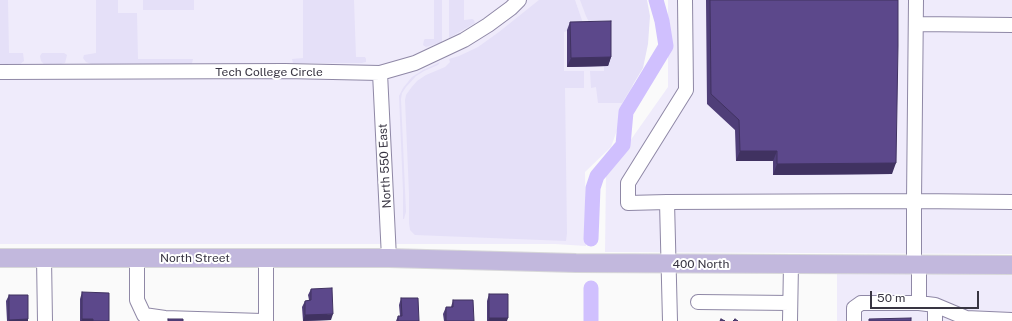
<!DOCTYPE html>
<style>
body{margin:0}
#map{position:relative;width:1012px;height:321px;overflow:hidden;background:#fafafa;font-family:"Public Sans",sans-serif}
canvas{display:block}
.scale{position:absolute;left:870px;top:291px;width:109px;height:18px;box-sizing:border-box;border:2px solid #383542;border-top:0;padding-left:5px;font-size:12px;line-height:14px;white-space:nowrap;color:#383542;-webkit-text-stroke:3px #fff;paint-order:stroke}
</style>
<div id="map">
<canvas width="1012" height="321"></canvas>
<div class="scale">50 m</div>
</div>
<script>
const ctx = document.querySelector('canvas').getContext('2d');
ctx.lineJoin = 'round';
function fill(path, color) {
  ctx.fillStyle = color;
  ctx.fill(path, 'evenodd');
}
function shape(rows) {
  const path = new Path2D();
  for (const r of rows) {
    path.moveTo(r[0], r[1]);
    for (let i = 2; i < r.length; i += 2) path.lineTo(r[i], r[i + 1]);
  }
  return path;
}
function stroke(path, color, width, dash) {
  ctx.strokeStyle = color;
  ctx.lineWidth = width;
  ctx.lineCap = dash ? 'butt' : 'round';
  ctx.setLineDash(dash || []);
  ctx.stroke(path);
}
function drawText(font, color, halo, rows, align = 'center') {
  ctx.font = font + ' "Public Sans",sans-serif';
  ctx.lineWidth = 4;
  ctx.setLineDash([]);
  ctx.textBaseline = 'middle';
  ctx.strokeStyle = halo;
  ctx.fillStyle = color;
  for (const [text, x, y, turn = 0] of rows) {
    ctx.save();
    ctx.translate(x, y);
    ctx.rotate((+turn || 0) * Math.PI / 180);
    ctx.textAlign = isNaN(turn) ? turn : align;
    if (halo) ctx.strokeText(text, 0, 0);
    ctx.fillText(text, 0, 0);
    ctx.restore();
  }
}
fill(shape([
 [0,0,636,0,634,82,611,147,585,172,586,246,555,244,0,244],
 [668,0,1012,0,1012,254,605,252,606,175,668,87],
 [837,270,1012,271,1012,321,837,321]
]), '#efebfb');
fill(shape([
 [0,0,8,0,9,53,23,53,24,61,20,64,0,64],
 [96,0,118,0,118,13,137,13,138,59,193,59,192,63,190,65,96,66,86,62,83,58,84,55,96,53],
 [143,0,194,0,194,10,143,10],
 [303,0,354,0,356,57,365,57,366,59,366,62,362,63,293,63,292,59,303,58],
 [434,0,442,0,442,42,426,47,423,45,424,40,425,39,434,39],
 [449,0,464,0,464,20,472,19,474,20,475,23,449,38],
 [539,0,575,0,585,29,567,31,564,32,564,71,584,71,584,88,565,88,567,233,566,241,415,235,410,230,409,223,409,194,405,100,406,95,411,88,417,81,426,75,445,67,450,62,449,59,459,56,478,47,499,32],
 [580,0,647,0,650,16,648,44,643,68,622,103,598,103,596,87,591,88,590,71,604,71,604,66,591,26,586,16],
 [42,53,64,53,67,55,65,63,61,64,44,64,41,61,40,56],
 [440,62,438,65,424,71,416,76,406,87,402,93,401,99,406,212,405,215,404,219,403,219,403,191,399,96,403,88,412,77,423,70]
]), '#e5e0f8');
stroke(shape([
 [591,239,593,188,597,176,623,145,626,112,666,46,662,21,656,0],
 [591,321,591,288]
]), '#d0c0fe', 15);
const minor = shape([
 [916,24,1012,25],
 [0,72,285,71,380,73,415,63,464,40,488,25,511,8,519,0],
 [380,73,389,258],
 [667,202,914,201,916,0],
 [44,258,45,321],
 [137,258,137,300,144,315,165,318,262,321],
 [266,258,266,321],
 [914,264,914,201,1012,202],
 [698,302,790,303],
 [919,303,935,305,966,318,1012,320],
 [935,305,935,321],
 [670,321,667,202,628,203,628,183,686,90,685,0],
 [790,321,791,264],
 [854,321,854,308,861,303,919,303,919,264]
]);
const major = shape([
 [0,258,389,258,576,263,1012,265]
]);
stroke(minor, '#8f88a6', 16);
stroke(major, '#d7d7d9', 20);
stroke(minor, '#fff', 14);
stroke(major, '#c2b8dd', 18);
fill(shape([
 [706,0,898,0,892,174,773,175,773,161,736,161,735,130,707,104],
 [570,22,611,57,608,66,567,67,567,30],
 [311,289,331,320,303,321,302,307,305,301,309,300,308,295],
 [82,292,109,321,80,321,80,299],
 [489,294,507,321,487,321,487,301],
 [9,295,28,319,28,321,7,321,6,301],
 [401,298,419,321,396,321,398,316,400,316,399,305],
 [453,300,474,321,444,321,443,314,446,307,451,307]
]), '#4f3e78');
fill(shape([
 [611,57,608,66,567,67,571,58],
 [740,151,777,151,773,161,736,161],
 [896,163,892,174,773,175,777,164],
 [333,314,331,320,303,321,305,315],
 [489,318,508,318,507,321,488,321],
 [28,319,28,321,9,321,9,320],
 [82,319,93,319,93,321,81,321]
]), '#403261');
const building = shape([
 [710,0,898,0,898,46,896,163,777,164,777,151,740,151,739,120,711,94,710,0],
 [611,21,611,57,571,58,570,22,611,21],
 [332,288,333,314,305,315,305,301,311,300,311,289,332,288],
 [82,292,109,293,109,321,93,321,93,319,82,319,82,292],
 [489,294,508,294,508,318,489,318,489,294],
 [9,295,28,295,28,319,9,320,9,295],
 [401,298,418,298,419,321,398,321,398,316,402,316,401,298],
 [453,300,473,300,474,321,446,321,446,307,453,307,453,300],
 [911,318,911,321,869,321,869,319,911,318],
 [168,319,183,319,183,321,168,321,168,319],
 [721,319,725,321,720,321,721,319],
 [735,319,738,321,733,321,735,319]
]);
fill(building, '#5c488b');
stroke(building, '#403261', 1);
drawText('12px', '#383542', '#fff', [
 ["Tech College Circle",269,72],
 ["North 550 East",385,166,-93],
 ["North Street",195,258],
 ["400 North",701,264]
]);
</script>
